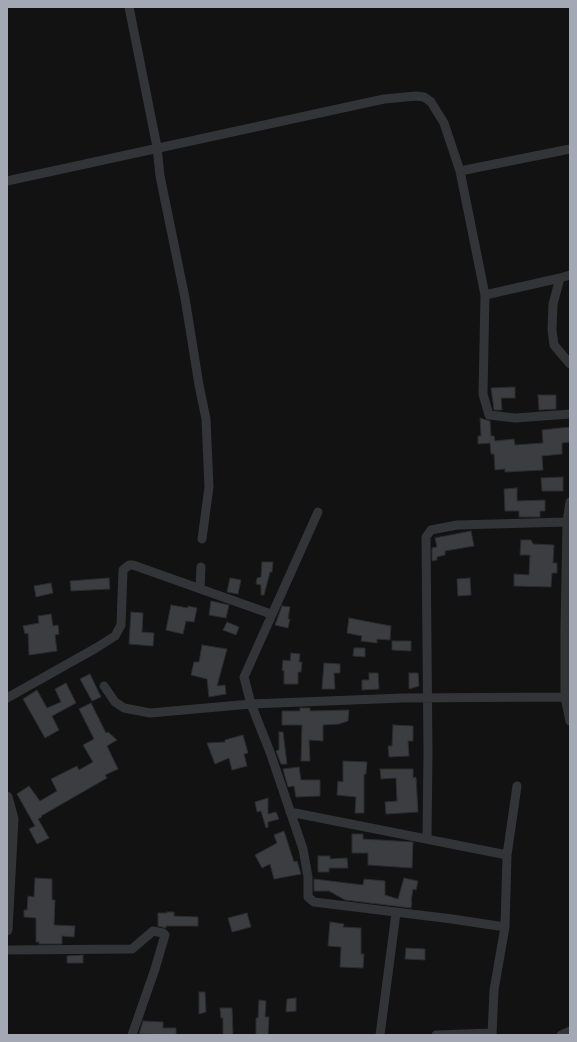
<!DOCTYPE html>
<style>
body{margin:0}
#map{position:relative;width:577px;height:1042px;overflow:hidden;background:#121213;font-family:Quicksand,sans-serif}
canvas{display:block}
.frame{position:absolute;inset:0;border:8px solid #a3a8b4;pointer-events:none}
</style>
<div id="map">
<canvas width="577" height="1042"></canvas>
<div class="frame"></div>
</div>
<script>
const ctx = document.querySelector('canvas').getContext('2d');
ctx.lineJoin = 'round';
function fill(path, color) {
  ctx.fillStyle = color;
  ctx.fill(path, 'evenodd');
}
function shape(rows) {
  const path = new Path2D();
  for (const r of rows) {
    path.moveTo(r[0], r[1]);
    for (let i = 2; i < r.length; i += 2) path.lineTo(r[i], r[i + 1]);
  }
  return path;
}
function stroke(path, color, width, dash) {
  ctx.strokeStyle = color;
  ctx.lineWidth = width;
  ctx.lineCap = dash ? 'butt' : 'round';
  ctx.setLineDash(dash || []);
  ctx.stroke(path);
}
const building = shape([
 [515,387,515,398,501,398,502,410,494,410,491,388,515,387],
 [538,395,556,395,556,409,539,410,538,395],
 [480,418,490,421,491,436,494,436,495,441,514,439,515,445,543,443,542,430,570,427,570,442,562,443,562,454,542,456,543,470,505,472,505,469,495,470,494,454,491,454,490,443,478,444,478,436,481,436,480,418],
 [563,477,563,491,542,491,541,478,563,477],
 [517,488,517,501,545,500,545,511,540,511,540,517,519,517,519,511,505,511,504,489,517,488],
 [471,531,474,546,445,551,445,555,437,557,437,560,432,561,432,548,437,547,435,538,471,531],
 [521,540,531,540,533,544,554,545,553,563,557,563,557,573,552,573,551,587,514,586,514,574,529,575,530,555,520,555,521,540],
 [262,562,273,562,272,572,270,572,264,595,261,595,261,585,256,584,257,578,261,577,262,562],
 [109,578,110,589,71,591,70,581,109,578],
 [230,578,241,580,238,594,227,592,230,578],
 [470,578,471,595,458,596,457,579,470,578],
 [51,583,53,593,36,597,34,586,51,583],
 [211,601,229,605,226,618,209,615,211,601],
 [171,605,188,608,188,606,197,608,194,622,186,621,183,634,166,630,171,605],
 [282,606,290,607,288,619,290,619,288,628,275,625,282,606],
 [131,612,143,613,142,632,154,633,153,646,129,644,131,612],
 [51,614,53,626,58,625,59,634,55,635,57,651,29,655,28,633,25,634,23,626,39,623,38,616,51,614],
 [349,618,391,626,390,640,377,639,377,643,361,641,362,636,347,633,349,618],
 [227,622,239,627,236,635,223,630,227,622],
 [392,641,411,641,411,651,392,650,392,641],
 [202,645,227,649,217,686,225,685,226,694,209,697,207,679,191,675,194,662,199,662,202,645],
 [354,648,365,648,365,657,353,656,354,648],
 [291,653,300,654,299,662,302,662,301,672,298,672,298,684,284,684,284,671,282,670,283,660,290,661,291,653],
 [324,663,340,664,340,673,334,673,335,689,322,689,324,663],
 [369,673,378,673,379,689,362,690,362,680,369,680,369,673],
 [409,673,418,673,419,686,409,689,409,673],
 [90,674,101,697,92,701,80,679,90,674],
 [66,683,76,703,52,716,59,730,45,738,23,699,37,690,47,708,61,702,55,689,66,683],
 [91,703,106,733,108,732,117,740,107,746,118,769,105,775,107,778,41,816,42,817,38,819,49,838,37,844,29,829,35,826,17,794,29,786,40,801,57,791,51,779,77,766,79,770,93,762,83,745,94,739,79,709,91,703],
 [300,708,310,708,310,711,349,710,348,721,339,724,323,725,323,741,309,740,310,761,301,761,302,725,282,725,282,711,300,711,300,708],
 [393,725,413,726,413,741,408,741,409,756,389,757,388,746,392,746,393,725],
 [279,732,283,732,287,764,281,764,276,751,279,750,279,732],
 [243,735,248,753,244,754,247,766,232,770,229,758,215,764,207,743,225,742,225,740,243,735],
 [343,761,367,762,366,774,364,774,364,813,355,813,356,797,337,795,338,781,343,782,343,761],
 [299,767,301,780,320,780,320,796,296,797,294,786,288,787,283,769,299,767],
 [380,769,413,769,413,778,416,777,418,812,386,814,385,802,397,801,396,778,381,779,380,769],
 [268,798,268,814,276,812,279,819,268,822,268,827,266,828,261,811,257,812,255,802,268,798],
 [284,831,294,862,297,861,301,874,274,879,270,864,262,868,255,855,277,843,274,835,284,831],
 [352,834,363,834,363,839,413,842,412,868,368,865,368,853,352,853,352,834],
 [318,856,330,856,330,859,347,858,348,868,329,868,329,872,318,872,318,856],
 [35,878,52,879,52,900,55,900,54,925,75,926,74,937,62,936,62,944,39,944,39,942,36,942,36,918,24,917,24,910,27,910,28,896,34,897,35,878],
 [404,878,418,881,416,890,413,889,411,902,412,902,411,908,345,900,329,891,314,891,314,879,363,885,364,879,385,881,385,895,398,899,404,878],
 [167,912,174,912,174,916,198,917,198,926,166,926,166,928,158,926,158,913,167,913,167,912],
 [247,913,251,927,232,932,228,918,247,913],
 [330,922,344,924,343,927,361,928,361,954,364,954,363,968,340,967,341,947,328,946,330,922],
 [406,948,425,949,425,960,405,959,406,948],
 [83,955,83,963,67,963,67,956,83,955],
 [199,992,205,992,206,1012,199,1014,199,992],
 [296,998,296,1011,286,1012,287,999,296,998],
 [259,1000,266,1001,265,1017,269,1017,268,1035,256,1035,256,1018,258,1018,259,1000],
 [220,1008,232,1008,233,1035,223,1035,223,1018,221,1018,220,1008],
 [143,1021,163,1022,163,1028,176,1028,176,1035,139,1034,143,1021]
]);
fill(building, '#3c3d40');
stroke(building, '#2c2c2f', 1);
stroke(shape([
 [129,7,157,147,160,176,185,298,199,385,206,419,209,487,202,539],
 [460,171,570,149],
 [7,181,384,99,416,96,424,97,431,102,444,123,460,171,485,295,483,394,489,415,515,418,570,414],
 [570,275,560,278,553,304,552,330,554,345,570,364],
 [485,295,560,278],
 [570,502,567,522,565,629,565,697,570,721],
 [318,512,244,677,251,704,270,752,303,849,308,877,308,897,314,902,452,919,505,927],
 [200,588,201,567],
 [104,686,115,702,124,708,150,713,251,704,403,698,565,697],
 [7,698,96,648,115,636,121,625,123,570,129,565,133,565,271,614],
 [290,812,507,855,505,927,494,990,492,1035],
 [427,838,428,752,426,537,431,530,457,525,567,522],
 [507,855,517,786],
 [7,950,132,949,153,931,163,933,165,935,155,969,132,1035],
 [380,1035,396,913],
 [436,1035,492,1033],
 [561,1035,570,1031]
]), '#333438', 9);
stroke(shape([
 [7,797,13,819,7,930]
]), '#333438', 11);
</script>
